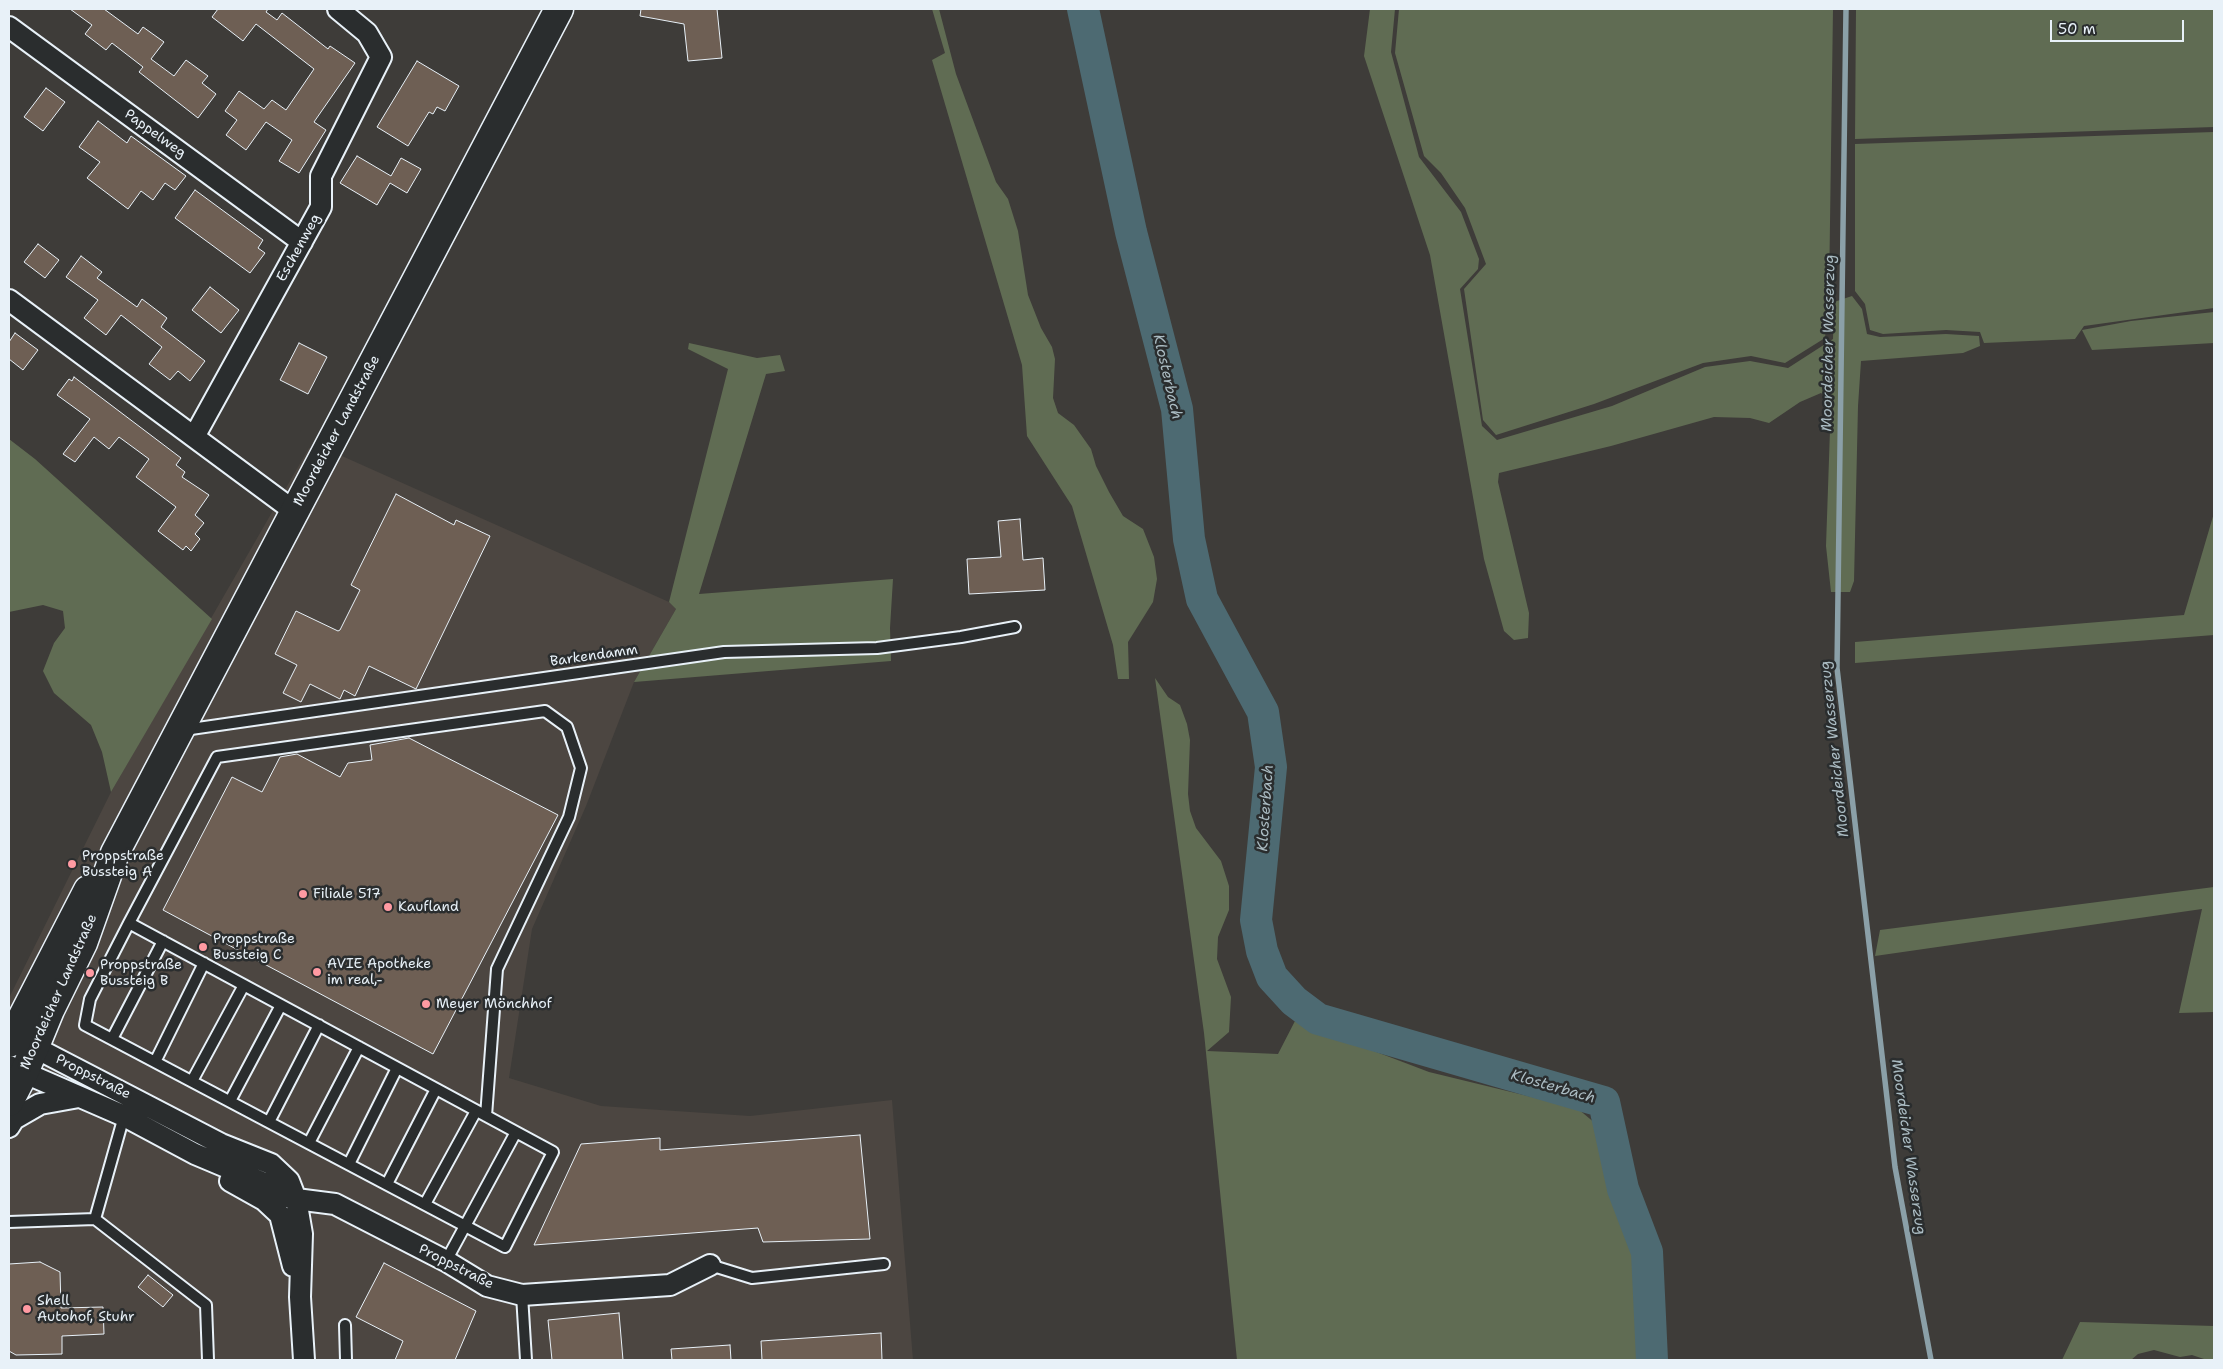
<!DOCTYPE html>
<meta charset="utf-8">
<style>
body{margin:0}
#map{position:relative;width:2223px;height:1369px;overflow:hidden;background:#3e3c39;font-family:"Shantell Sans",sans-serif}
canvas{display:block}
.frame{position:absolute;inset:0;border:10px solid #e8f1f8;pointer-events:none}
.scale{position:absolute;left:2050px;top:20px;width:134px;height:22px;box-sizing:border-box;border:2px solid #e8f1f8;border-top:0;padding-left:6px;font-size:15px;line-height:18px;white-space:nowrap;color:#e8f1f8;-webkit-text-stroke:4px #2a2d2e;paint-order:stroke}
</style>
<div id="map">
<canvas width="2223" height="1369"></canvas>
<div class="frame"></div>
<div class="scale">50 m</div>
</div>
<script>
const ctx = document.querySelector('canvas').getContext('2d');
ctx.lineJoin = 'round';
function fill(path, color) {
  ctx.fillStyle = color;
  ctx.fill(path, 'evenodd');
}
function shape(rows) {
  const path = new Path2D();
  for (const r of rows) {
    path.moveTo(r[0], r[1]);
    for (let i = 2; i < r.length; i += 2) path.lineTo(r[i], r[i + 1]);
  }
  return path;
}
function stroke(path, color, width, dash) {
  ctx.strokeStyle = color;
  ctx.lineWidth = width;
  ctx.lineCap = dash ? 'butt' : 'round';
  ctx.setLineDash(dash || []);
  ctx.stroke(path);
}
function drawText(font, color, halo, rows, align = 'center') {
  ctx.font = font + ' "Shantell Sans",sans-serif';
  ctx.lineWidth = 5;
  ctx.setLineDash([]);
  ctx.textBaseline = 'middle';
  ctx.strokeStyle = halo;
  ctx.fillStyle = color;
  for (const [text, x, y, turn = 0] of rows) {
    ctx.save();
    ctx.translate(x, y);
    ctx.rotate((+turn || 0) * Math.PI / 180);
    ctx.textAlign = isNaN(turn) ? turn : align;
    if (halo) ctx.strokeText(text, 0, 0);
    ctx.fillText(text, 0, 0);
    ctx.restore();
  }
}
fill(shape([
 [309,448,333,452,669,602,676,609,634,682,586,806,532,929,509,1078,601,1106,750,1116,892,1100,913,1360,9,1360,9,998,111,792]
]), '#4c4641');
fill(shape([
 [932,9,939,9,956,74,996,182,1008,199,1018,231,1028,295,1041,328,1052,347,1055,359,1053,398,1058,413,1074,425,1091,449,1096,466,1109,492,1123,516,1143,529,1154,557,1157,579,1153,602,1128,642,1129,679,1118,679,1113,645,1072,506,1027,436,1022,365,932,60,945,53],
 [1370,9,1395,9,1391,52,1419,157,1461,212,1479,259,1478,269,1460,289,1482,426,1497,440,1612,406,1705,367,1750,361,1788,368,1833,339,1834,302,1852,296,1862,309,1867,334,1880,337,1946,334,1979,336,1980,346,1963,353,1861,361,1858,406,1854,581,1850,592,1831,592,1826,546,1831,401,1821,393,1800,402,1769,423,1750,418,1714,417,1611,446,1499,473,1498,482,1529,613,1528,638,1514,640,1504,631,1484,559,1430,255,1364,56],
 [1399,9,1833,9,1829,294,1825,338,1785,363,1751,356,1703,363,1594,404,1496,435,1483,420,1464,289,1486,264,1465,208,1441,173,1424,156,1395,53],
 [1856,9,2214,9,2214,127,1855,139],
 [2214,132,2214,308,2084,326,2075,339,1984,343,1980,332,1946,330,1883,334,1870,330,1865,304,1855,291,1855,144],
 [2214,312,2214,343,2092,350,2082,330,2131,321],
 [689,343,757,358,780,355,785,371,766,374,699,594,893,579,890,628,891,661,634,682,676,609,669,602,728,369,688,349],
 [9,439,35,459,212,619,111,792,102,752,91,725,54,693,43,671,54,643,65,628,63,611,43,605,9,612],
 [2214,513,2214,635,1855,663,1855,642,2184,615],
 [1155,678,1168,697,1180,705,1187,724,1190,740,1188,794,1190,811,1196,828,1221,861,1229,886,1229,910,1218,937,1217,959,1231,997,1229,1032,1207,1051,1278,1054,1295,1021,1429,1072,1577,1108,1596,1124,1605,1175,1635,1260,1639,1360,1237,1360,1204,1033],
 [2214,887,2214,1012,2179,1013,2202,909,1875,956,1880,930],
 [2080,1322,2214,1326,2214,1360,2207,1360,2192,1355,2180,1357,2154,1350,2138,1354,2131,1360,2062,1360]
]), '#606c53');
stroke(shape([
 [1846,9,1837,668,1895,1167,1931,1360]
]), '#8ba0a8', 5.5);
stroke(shape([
 [1083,9,1131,232,1177,409,1189,539,1202,599,1263,712,1271,767,1256,920,1262,951,1272,977,1294,1001,1318,1019,1604,1102,1623,1189,1647,1252,1652,1360]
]), '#4d6a72', 32);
const building = shape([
 [70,9,104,9,138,34,143,27,164,42,151,59,174,76,186,60,208,76,202,83,216,94,198,118,139,72,143,67,112,43,106,50,85,34,92,25,70,9],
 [218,9,268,9,266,12,277,20,282,13,328,49,330,46,355,63,314,122,326,130,299,173,279,161,292,140,266,122,246,150,226,135,237,120,225,111,239,91,264,109,272,100,286,110,314,69,256,24,243,41,212,17,218,9],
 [641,9,717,9,722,58,688,61,684,24,640,16,641,9],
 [417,61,459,86,445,111,437,107,433,114,429,112,408,146,377,127,417,61],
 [46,88,65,102,43,131,24,117,46,88],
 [98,121,127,143,131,136,186,176,175,190,165,183,153,200,141,191,128,209,87,178,100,162,79,147,98,121],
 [357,156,391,176,401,158,421,169,407,193,390,183,377,205,340,183,357,156],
 [195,190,263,240,258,248,265,253,250,273,175,218,195,190],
 [38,244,59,260,45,278,24,262,38,244],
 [81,256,102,272,97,278,137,307,142,299,167,318,161,327,205,361,190,381,178,371,170,380,149,364,162,347,121,315,106,335,84,318,98,300,66,277,81,256],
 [210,287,239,310,221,333,192,310,210,287],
 [15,333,38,350,23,370,9,359,9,342,15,333],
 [299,343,327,357,308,394,280,380,299,343],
 [74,377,181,458,176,465,185,472,182,477,209,495,195,515,204,523,195,534,200,539,191,551,186,546,183,550,158,531,176,507,136,477,149,459,119,437,109,449,94,437,75,462,63,454,90,419,57,395,69,379,72,381,74,377],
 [396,494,454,525,456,520,490,536,416,689,369,666,355,696,344,690,340,699,310,684,301,702,283,693,297,665,275,654,296,611,338,631,340,630,360,590,351,585,396,494],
 [1020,519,1023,560,1043,558,1045,590,969,594,967,559,1001,557,998,521,1020,519],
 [409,738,558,815,433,1054,163,910,232,777,262,792,280,757,297,754,340,777,348,763,372,760,370,745,409,738],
 [860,1135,870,1239,763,1242,758,1228,534,1245,581,1144,660,1138,660,1150,860,1135],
 [40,1262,60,1272,61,1308,103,1307,104,1334,62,1336,62,1354,16,1355,9,1351,9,1264,40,1262],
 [384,1263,476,1311,455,1360,395,1360,403,1341,356,1317,384,1263],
 [148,1275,173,1295,163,1307,138,1287,148,1275],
 [619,1313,623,1360,552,1360,548,1320,619,1313],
 [881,1333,882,1360,762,1360,761,1341,881,1333],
 [730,1345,731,1360,672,1360,671,1349,730,1345]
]);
fill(building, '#6e5f54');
stroke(building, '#e8f1f8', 1);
const service = shape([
 [184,730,724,652,877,648,961,637,1015,627],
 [129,923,553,1152,505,1247,85,1025,90,999,129,923,217,757,545,711,567,727,581,768,569,817,497,969,486,1116],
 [112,1039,163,941],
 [155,1062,204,963],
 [192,1081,244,985],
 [230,1101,281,1005],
 [269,1122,319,1025],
 [309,1143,359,1047],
 [349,1164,397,1068],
 [387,1184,436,1089],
 [425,1204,476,1111],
 [95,1219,124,1116],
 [9,1222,95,1219,206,1305,208,1360],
 [446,1261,516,1132],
 [710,1265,752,1278,884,1264],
 [522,1295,526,1360],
 [345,1325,346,1360]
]);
const minor = shape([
 [9,27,302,242],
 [9,300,294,511],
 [194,437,321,207,321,176,381,57,367,33,338,9],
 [23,1040,34,1047,221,1144,271,1164,289,1181,296,1199,302,1234,300,1297,304,1360],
 [9,1066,124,1116,195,1154,276,1188,284,1196,296,1199,335,1204,446,1261,487,1286,522,1295,670,1285,710,1265],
 [9,1127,14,1119,40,1104,79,1097],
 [230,1181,264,1200,280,1215,293,1266]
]);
const secondary = shape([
 [9,1043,88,890],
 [9,1102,24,1073,50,1010,83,943,115,853,559,9]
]);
stroke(service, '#e8f1f8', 14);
stroke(minor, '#e8f1f8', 24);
stroke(secondary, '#e8f1f8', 31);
stroke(service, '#2a2d2e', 10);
stroke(minor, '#2a2d2e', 20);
stroke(secondary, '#2a2d2e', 28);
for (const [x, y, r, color] of [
 [72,864,5,"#ff9aa2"],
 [303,894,5,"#ff9aa2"],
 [388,907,5,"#ff9aa2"],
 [203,947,5,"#ff9aa2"],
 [317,972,5,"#ff9aa2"],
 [90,973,5,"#ff9aa2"],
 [426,1004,5,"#ff9aa2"],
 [27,1309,5,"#ff9aa2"]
]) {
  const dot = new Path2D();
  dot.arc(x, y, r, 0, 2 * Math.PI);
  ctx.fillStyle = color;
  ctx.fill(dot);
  stroke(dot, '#2a2d2e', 2);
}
drawText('14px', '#e8f1f8', '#2a2d2e', [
 ["Pappelweg",155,134,36],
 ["Eschenweg",299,248,-61],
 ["Moordeicher Landstraße",337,431,-62],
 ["Barkendamm",594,656,-8],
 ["Moordeicher Landstraße",59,992,-66],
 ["Proppstraße",93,1077,27],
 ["Proppstraße",456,1267,27]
]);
drawText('14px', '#e8f1f8', '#2a2d2e', [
 ["Proppstraße",82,856],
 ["Bussteig A",82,872],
 ["Filiale 517",313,894],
 ["Kaufland",398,907],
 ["Proppstraße",213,939],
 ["Bussteig C",213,955],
 ["AVIE Apotheke",327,964],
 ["im real,-",327,980],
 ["Proppstraße",100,965],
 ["Bussteig B",100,981],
 ["Meyer Mönchhof",436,1004],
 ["Shell",37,1301],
 ["Autohof, Stuhr",37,1317]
], 'left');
drawText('italic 15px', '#aabbc2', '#2a2d2e', [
 ["Moordeicher Wasserzug",1829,343,-89],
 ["Klosterbach",1167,377,77],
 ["Moordeicher Wasserzug",1835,749,-96],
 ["Klosterbach",1266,808,-86],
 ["Klosterbach",1553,1087,16],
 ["Moordeicher Wasserzug",1908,1147,82]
]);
</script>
